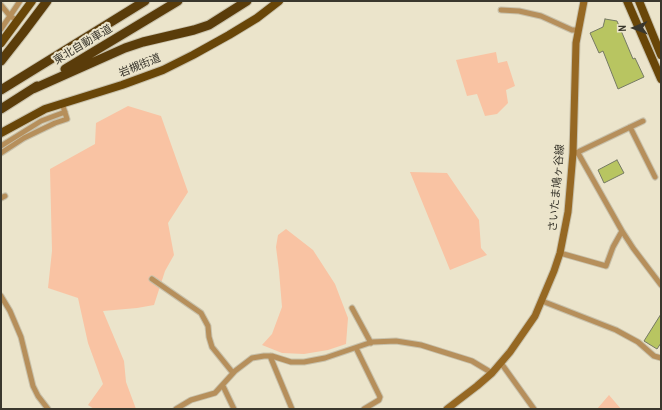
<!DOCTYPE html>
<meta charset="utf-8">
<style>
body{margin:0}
#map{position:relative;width:662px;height:410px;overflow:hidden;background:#ebe4cb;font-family:"Archivo Narrow",sans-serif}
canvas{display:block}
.frame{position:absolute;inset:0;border:2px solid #3a372d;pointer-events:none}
.north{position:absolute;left:614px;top:8px;width:40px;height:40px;-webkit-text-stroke:3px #ebe4cb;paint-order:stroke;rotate:269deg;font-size:11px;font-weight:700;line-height:16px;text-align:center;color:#3a372d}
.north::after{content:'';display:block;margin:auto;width:14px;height:18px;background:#3a372d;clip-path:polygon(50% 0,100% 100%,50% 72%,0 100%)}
</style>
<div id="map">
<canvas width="662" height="410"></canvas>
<div class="frame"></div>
<div class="north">N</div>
</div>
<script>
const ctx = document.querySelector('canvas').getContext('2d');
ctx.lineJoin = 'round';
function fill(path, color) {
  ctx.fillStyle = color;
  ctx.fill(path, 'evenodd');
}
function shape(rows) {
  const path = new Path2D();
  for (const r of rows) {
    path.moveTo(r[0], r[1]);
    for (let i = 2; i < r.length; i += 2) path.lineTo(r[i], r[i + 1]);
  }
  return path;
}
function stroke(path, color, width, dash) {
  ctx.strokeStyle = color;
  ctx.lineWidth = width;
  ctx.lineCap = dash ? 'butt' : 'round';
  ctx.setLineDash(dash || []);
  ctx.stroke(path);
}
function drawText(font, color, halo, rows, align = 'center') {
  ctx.font = font + ' "Archivo Narrow","Noto Sans JP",sans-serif';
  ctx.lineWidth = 4;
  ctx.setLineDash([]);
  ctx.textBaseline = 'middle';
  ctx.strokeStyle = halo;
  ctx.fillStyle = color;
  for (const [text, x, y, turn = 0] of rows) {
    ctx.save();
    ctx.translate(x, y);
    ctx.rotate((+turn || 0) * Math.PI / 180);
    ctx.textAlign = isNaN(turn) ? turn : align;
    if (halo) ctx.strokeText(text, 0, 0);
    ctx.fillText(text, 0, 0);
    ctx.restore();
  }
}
fill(shape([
 [496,52,498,63,507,61,515,86,506,90,508,103,497,114,485,116,477,94,467,96,456,60],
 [128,106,161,116,188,192,168,223,174,255,165,271,154,305,137,308,103,311,124,361,126,382,136,409,94,409,88,405,103,384,88,343,78,298,48,288,52,251,50,169,95,144,96,123],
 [410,172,447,173,479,220,481,248,487,255,450,270],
 [286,229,313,250,335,284,348,318,346,344,328,350,304,354,282,353,262,345,272,334,282,307,279,271,276,247,278,235],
 [609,395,621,409,597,409]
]), '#f9c3a3');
const building = shape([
 [605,19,617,21,633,59,635,58,644,77,618,89,603,51,599,53,590,33,603,27,605,19],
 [617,160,624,173,604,183,598,170,617,160],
 [661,314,661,343,657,349,644,341,661,314]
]);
fill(building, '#b8c561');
stroke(building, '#757963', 1);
const minor = shape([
 [1,5,10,16,20,1],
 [501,10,519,11,541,16,572,30,578,30],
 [1,29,10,16,18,21],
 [630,127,655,177],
 [1,146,41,121,65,112],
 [1,153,24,138,55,123,67,119,62,103],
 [576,153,643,121],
 [578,153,622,231,633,248,661,285],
 [1,198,5,196],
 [560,253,606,266,613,247,622,231],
 [152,279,201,313,208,326,209,337,212,347,233,373],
 [1,296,10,311,21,337,33,386,38,396,48,409],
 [542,301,616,330,638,342,654,356,661,358],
 [352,308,371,343],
 [356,348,380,397,379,400,364,409],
 [270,356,292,409],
 [501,363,534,409],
 [223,386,234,409],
 [176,409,191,400,215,393,235,371,252,358,264,356,272,356,291,362,304,362,325,358,372,342,396,341,421,345,472,361,492,373]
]);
const secondary = shape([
 [447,409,477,386,492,373,510,352,535,316,554,271,560,253,568,212,573,153,576,43,584,1]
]);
const trunk = shape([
 [627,1,661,79],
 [639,1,661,55],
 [1,43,32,1],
 [1,133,45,109,122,85,163,70,193,55,229,35,257,18,279,1]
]);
const motorway = shape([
 [1,61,23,33,47,1],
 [65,69,178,1],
 [33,89,125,48,143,42,194,30,209,25,247,1],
 [1,90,145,1],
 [1,109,37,86]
]);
stroke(minor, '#c8c1ab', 7);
stroke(secondary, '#c8c1ab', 9);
stroke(trunk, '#c8c1ab', 10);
stroke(motorway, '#c8c1ab', 11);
stroke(minor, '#b68f5b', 5);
stroke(secondary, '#966823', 7);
stroke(trunk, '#694608', 8);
stroke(motorway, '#5a3c0a', 9);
drawText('11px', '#3a372d', '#ebe4cb', [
 ["東北自動車道",83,45,-31],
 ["岩槻街道",140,66,-22],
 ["さいたま鳩ヶ谷線",557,188,-85]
]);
</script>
